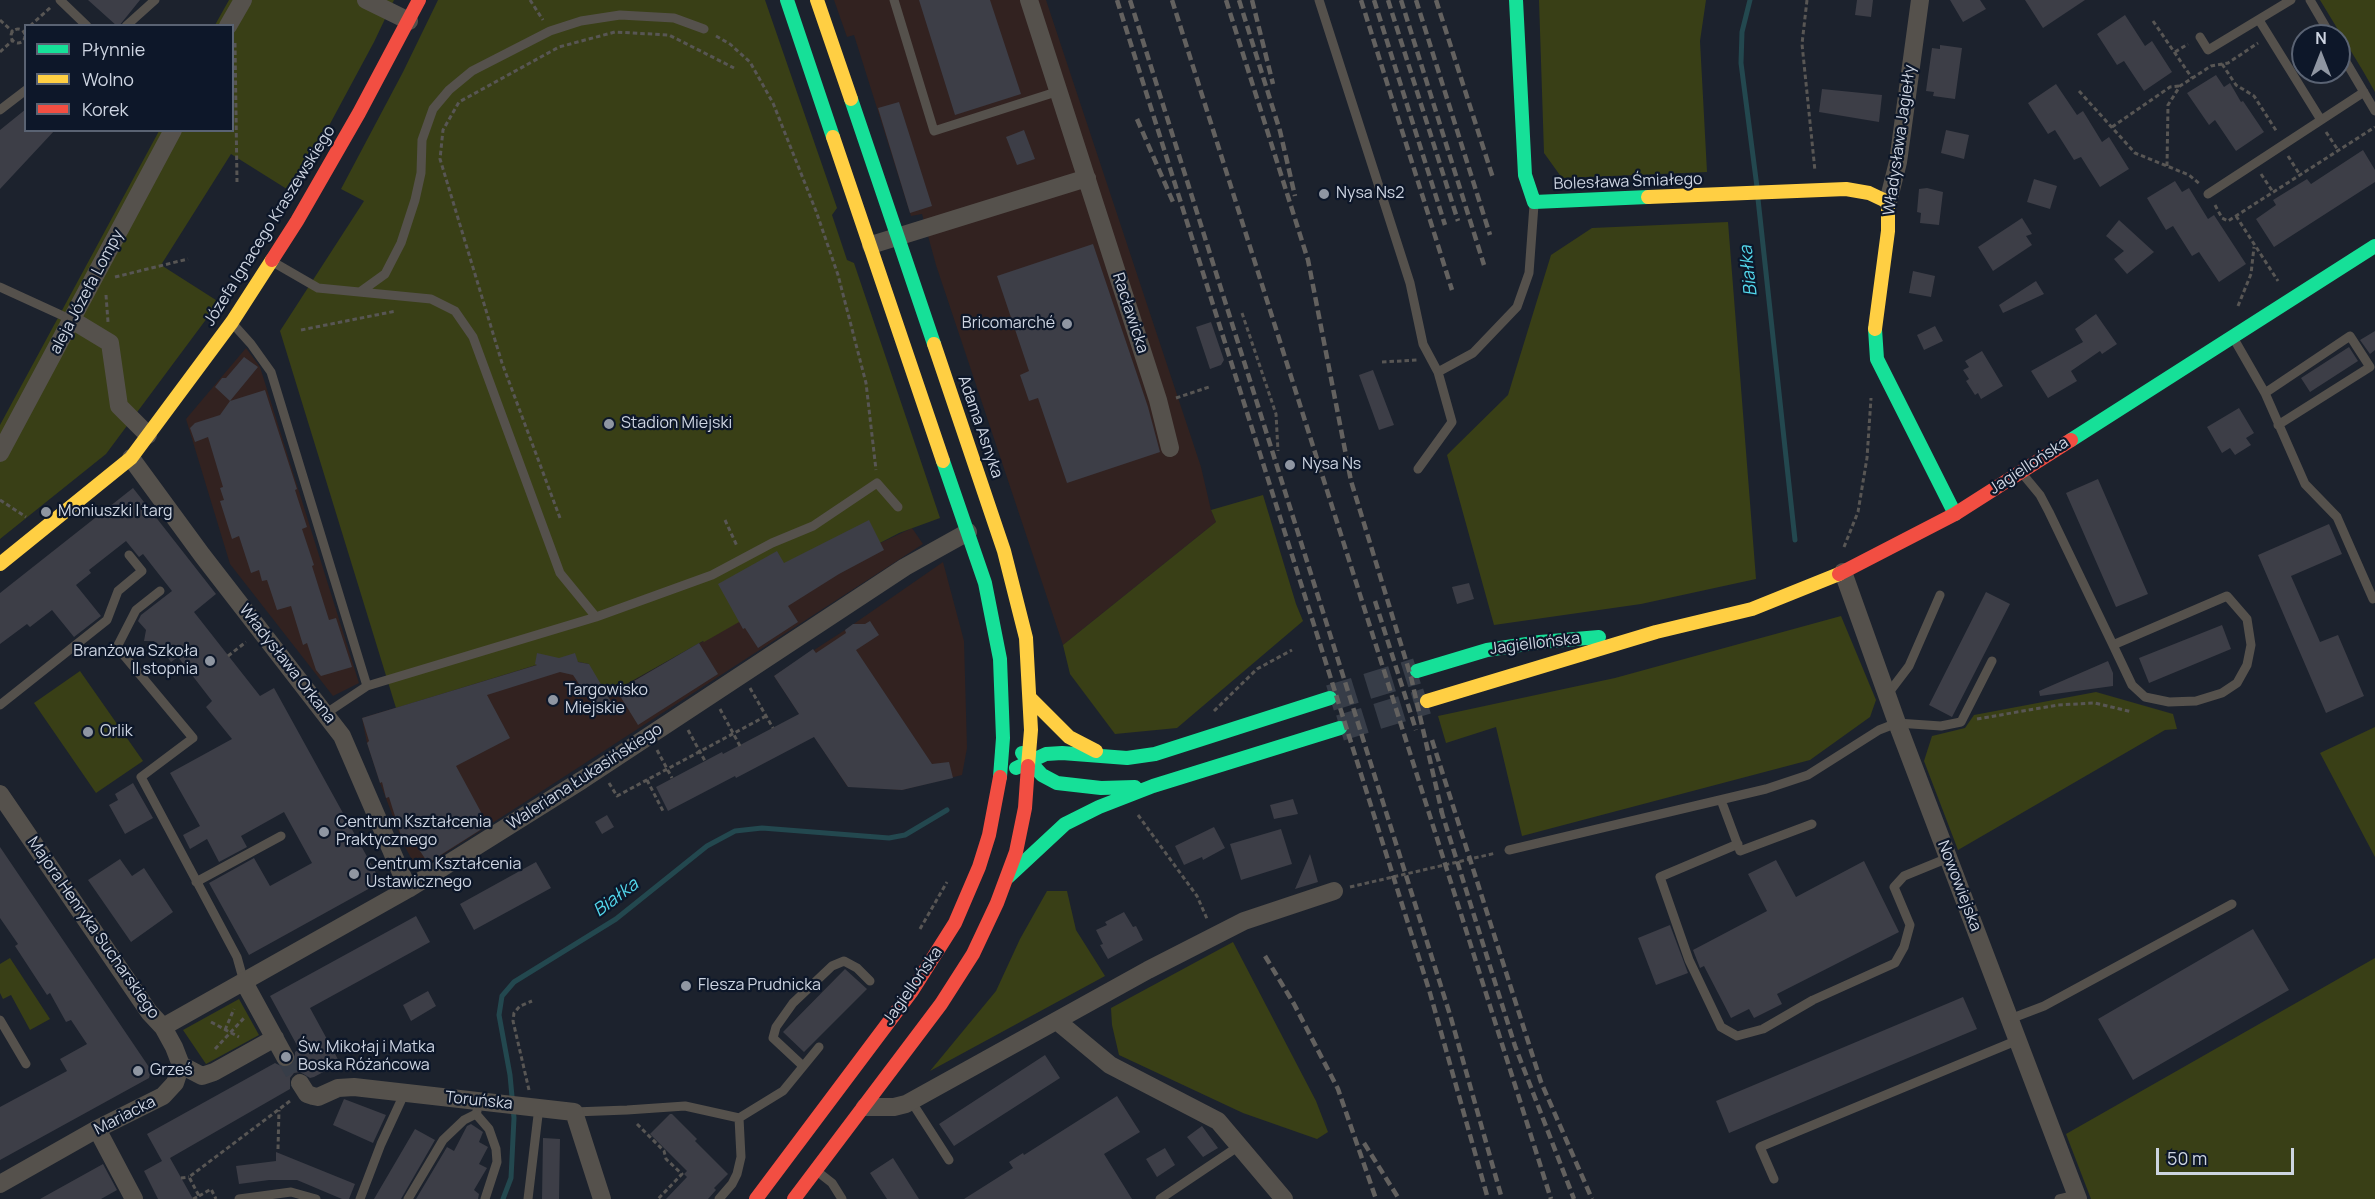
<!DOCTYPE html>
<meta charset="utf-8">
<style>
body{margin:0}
#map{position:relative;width:2375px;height:1199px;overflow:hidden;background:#1c222d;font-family:Manrope,sans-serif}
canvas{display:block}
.legend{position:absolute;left:24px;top:24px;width:210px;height:108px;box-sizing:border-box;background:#0d1729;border:2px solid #5a6373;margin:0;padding:8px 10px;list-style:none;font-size:18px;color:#cdd4e1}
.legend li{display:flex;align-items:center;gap:12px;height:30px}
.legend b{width:30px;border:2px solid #5a6373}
.north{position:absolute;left:2291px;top:24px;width:60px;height:60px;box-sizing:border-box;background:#0d1729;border:2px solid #5a6373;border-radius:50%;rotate:0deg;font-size:16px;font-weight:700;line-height:24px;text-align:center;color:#cdd4e1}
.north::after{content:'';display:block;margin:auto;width:21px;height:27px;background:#8f96a2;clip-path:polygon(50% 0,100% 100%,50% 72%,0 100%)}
.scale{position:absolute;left:2156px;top:1148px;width:138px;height:27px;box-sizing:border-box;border:3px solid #cdd4e1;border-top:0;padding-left:8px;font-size:18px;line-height:21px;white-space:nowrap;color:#cdd4e1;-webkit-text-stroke:4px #0d1729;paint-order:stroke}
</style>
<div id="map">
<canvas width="2375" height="1199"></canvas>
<ul class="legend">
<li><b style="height:8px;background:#16e098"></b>Płynnie</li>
<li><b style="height:8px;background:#ffcf43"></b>Wolno</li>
<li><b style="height:8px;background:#f24e42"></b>Korek</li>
</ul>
<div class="north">N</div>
<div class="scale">50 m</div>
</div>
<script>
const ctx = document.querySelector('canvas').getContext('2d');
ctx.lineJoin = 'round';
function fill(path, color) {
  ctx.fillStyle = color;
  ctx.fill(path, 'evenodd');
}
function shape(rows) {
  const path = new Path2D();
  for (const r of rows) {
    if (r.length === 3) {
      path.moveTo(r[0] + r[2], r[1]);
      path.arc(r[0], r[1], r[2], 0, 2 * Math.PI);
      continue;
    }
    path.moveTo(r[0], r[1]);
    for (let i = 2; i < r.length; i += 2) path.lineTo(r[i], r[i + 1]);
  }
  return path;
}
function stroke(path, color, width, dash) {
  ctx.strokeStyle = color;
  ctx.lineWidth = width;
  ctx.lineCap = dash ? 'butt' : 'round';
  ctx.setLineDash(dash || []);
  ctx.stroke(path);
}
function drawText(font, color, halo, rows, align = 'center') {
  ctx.font = font + ' Manrope,sans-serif';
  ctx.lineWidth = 4.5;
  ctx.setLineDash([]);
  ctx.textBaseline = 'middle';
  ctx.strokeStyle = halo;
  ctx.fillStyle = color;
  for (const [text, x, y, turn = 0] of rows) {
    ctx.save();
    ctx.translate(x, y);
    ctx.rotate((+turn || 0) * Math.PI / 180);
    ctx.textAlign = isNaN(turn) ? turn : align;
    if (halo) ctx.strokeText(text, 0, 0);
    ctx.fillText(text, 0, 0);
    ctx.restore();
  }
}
fill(shape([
 [834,0,1046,0,1201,467,1211,510,1216,522,1063,645,936,265,922,214,911,216,854,35,847,37],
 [246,348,260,367,359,683,333,696,230,564,186,419],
 [912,528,923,544,522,804,428,864,417,869,404,845,380,783,367,743,362,718,559,658,589,664,619,689,853,556],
 [943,562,964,641,967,748,962,775,902,790,847,786,774,676,845,630]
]), '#322220');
fill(shape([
 [229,0,394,0,374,42,317,148,290,191,231,154,161,265,219,302,106,454,0,539,0,425,159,131,232,130,232,26,215,25],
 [438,0,765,0,837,208,832,215,847,260,854,263,940,518,899,533,853,557,704,642,703,641,607,695,588,666,589,664,559,658,396,708,280,331,364,201,341,189,403,72],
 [1539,0,1706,0,1700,41,1707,172,1562,178,1544,153],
 [2320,0,2375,0,2375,92,2363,71],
 [1728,222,1756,579,1641,604,1494,625,1447,455,1508,395,1551,255,1592,228],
 [1263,495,1296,604,1303,621,1177,728,1115,734,1070,674,1063,645,1216,522,1211,510],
 [1841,616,1876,700,1870,717,1810,760,1522,836,1496,727,1446,743,1438,716,1615,678],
 [80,671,143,761,96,793,34,703],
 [2096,692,2173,714,2177,729,2165,730,1958,850,1924,761,1932,736,1965,728,1974,715],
 [2375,727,2375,857,2320,753],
 [1047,891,1067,891,1076,930,1105,976,930,1071,996,991,1020,939],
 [1233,942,1316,1101,1328,1132,1317,1139,1243,1113,1119,1055,1112,1025,1111,1008],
 [10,958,50,1019,30,1030,11,995,3,999,0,993,0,964],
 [2375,958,2375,1199,2091,1199,2066,1134],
 [239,999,259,1035,206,1064,183,1030]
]), '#393f16');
stroke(shape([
 [1750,0,1742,32,1741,63,1757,187],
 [1758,199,1795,540],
 [503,1199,511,1178,514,1118,510,1075,499,1015,502,996,514,982,616,919,707,846,735,831,762,828,889,838,905,835,947,810]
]), '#23484f', 5);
fill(shape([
 [88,0,140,0,119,26,117,26],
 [919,0,990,0,1021,94,955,115],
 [1857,0,1873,0,1871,17,1855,15],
 [1950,0,1980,0,1986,9,1963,22],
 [2025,0,2085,0,2043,28],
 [2125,15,2145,46,2152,41,2172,72,2144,91,2124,61,2117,65,2097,34],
 [1940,45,1962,48,1955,99,1933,96,1934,92,1926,91,1932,48,1940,49],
 [2216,75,2224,87,2230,83,2241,102,2243,101,2264,132,2236,151,2215,120,2209,125,2187,93],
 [2056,84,2077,115,2083,111,2102,142,2109,137,2129,169,2100,187,2081,157,2074,160,2055,130,2048,134,2028,103],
 [1822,89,1882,95,1879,122,1819,112],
 [899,102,932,206,910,213,878,108],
 [26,109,26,130,55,130,0,189,0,130],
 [1024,130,1035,159,1017,165,1006,137],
 [1946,130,1969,135,1964,159,1941,153],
 [2363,150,2375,170,2375,182,2274,247,2256,219,2276,205,2273,200,2307,179,2311,184],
 [2034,179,2057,186,2050,209,2027,202],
 [2175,181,2182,192,2189,188,2208,219,2214,215,2246,264,2219,282,2199,252,2192,256,2173,226,2166,230,2147,198],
 [1927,188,1943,192,1939,225,1920,223,1921,213,1917,212,1919,189],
 [2022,218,2032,234,2026,236,2032,245,1993,271,1978,247],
 [2119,220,2154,252,2127,274,2114,259,2124,251,2106,236],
 [1093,244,1148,407,1160,452,1067,483,1038,398,1029,401,1020,375,1029,371,997,276],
 [1913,271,1935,276,1931,297,1909,293],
 [2036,281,2044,294,2003,313,1999,305],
 [2096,314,2117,344,2102,354,2100,351,2071,371,2077,381,2048,398,2031,371,2083,342,2075,329],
 [1211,322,1224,360,1221,365,1210,369,1196,327],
 [1935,326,1943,341,1924,350,1917,335],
 [2375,331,2375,350,2370,354,2360,340],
 [2349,347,2358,361,2310,392,2301,378],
 [1982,351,2003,386,1981,399,1978,393,1975,395,1966,381,1969,379,1963,370,1969,367,1965,361],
 [244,357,258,367,230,401,215,387,222,378,226,378],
 [1373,370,1394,425,1379,430,1359,375],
 [265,390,297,489,295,490,307,527,302,529,314,565,312,566,329,620,336,618,352,667,321,676,316,670,307,643,303,645,291,606,277,610,267,580,262,581,259,570,251,573,239,536,232,539,220,501,224,500,220,488,223,487,208,437,195,442,190,428,195,423,220,415,230,401],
 [2239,408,2254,433,2246,438,2251,445,2235,455,2230,448,2222,453,2207,427],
 [2098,479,2148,594,2116,607,2066,493],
 [133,488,216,594,194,612,260,696,274,688,381,882,249,955,209,883,254,858,270,886,312,863,284,812,241,836,247,847,219,862,207,839,190,849,183,835,200,826,170,773,232,739,206,707,212,701,178,657,171,662,154,641,144,641,146,630,138,621,141,615,172,591,143,554,139,557,126,541,89,570,91,573,76,585,101,616,74,637,52,610,30,627,27,624,0,644,0,593],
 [869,520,884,550,839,574,788,606,798,622,758,648,745,628,743,629,718,584,777,551,784,563],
 [2329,524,2342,554,2291,576,2320,642,2338,635,2364,696,2326,713,2258,555],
 [1469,583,1474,599,1457,604,1452,587],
 [1986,592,2010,604,1952,717,1929,705],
 [870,621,879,635,856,650,932,764,949,762,953,778,902,790,848,787,814,737,736,778,735,776,668,811,656,787,722,752,723,754,799,714,774,676,813,649,816,653,846,633,845,630,853,624,865,624],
 [2222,625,2231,649,2149,683,2139,658],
 [699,643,718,674,638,725,617,691],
 [537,653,559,658,575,653,578,662,589,664,612,703,598,712,573,675,560,672,487,695,510,738,456,766,488,825,428,863,414,842,404,845,389,797,386,798,382,782,380,783,367,743,369,741,362,718,537,665,535,664],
 [2108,661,2113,673,2113,686,2040,696,2039,691],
 [133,783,153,818,125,834,109,805,118,800,115,794],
 [1293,799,1298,814,1274,819,1270,805],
 [607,815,614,827,602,834,595,822],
 [1214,827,1225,848,1203,860,1202,857,1184,865,1175,846],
 [1281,829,1292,864,1241,880,1230,844],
 [0,847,151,1070,149,1078,0,1160,0,1107,67,1071,60,1059,87,1044,71,1020,66,1022,50,993,47,995,15,946,18,944,0,918],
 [1310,854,1318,882,1295,889],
 [120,859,132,876,144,868,173,912,131,942,88,880],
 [1776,860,1796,897,1864,861,1899,932,1777,994,1782,1004,1754,1018,1749,1009,1731,1018,1704,966,1700,968,1693,950,1767,911,1748,874],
 [536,862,551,888,474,930,460,904],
 [1124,912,1133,927,1136,926,1143,940,1108,959,1100,945,1103,944,1096,930,1107,925,1105,922],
 [416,916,430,942,310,1008,340,1063,314,1077,310,1078,300,1072,294,1073,290,1078,290,1089,170,1158,193,1199,158,1199,144,1171,162,1161,147,1134,275,1063,285,1068,295,1062,295,1052,299,1049,270,996],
 [1670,925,1688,973,1656,985,1638,938],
 [2253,929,2289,990,2133,1080,2098,1019],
 [845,969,867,989,804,1052,783,1032],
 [428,991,436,1006,411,1021,403,1005],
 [1963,997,1977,1029,1729,1133,1716,1101],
 [1045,1055,1060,1078,954,1146,939,1124],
 [1117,1096,1140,1132,1104,1154,1132,1199,964,1199,1013,1168,1009,1162,1023,1153,1024,1155],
 [344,1099,386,1115,373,1143,333,1125],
 [670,1114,672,1114,697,1139,695,1141,728,1174,714,1188,716,1190,708,1199,666,1199,687,1177,684,1174,687,1171,650,1134],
 [471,1124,483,1132,479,1142,488,1147,479,1164,487,1168,474,1190,479,1194,478,1199,416,1199,447,1147,454,1151,467,1126],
 [1202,1126,1218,1148,1203,1157,1187,1137],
 [415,1129,435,1140,401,1199,374,1199],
 [543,1138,560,1139,559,1199,542,1199],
 [1165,1148,1175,1165,1157,1177,1146,1159],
 [276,1152,355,1184,349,1199,342,1199,297,1180,269,1180,239,1184,236,1166,276,1161],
 [893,1158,919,1199,887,1199,870,1173],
 [103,1164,117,1190,101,1199,40,1199]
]), '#3d3e47');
stroke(shape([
 [285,1057,300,1083]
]), '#373d48', 18, [18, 9]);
stroke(shape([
 [1330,698,1417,671],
 [1340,728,1427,701]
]), '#373d48', 26, [26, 13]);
stroke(shape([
 [530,0,543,20],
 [1807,0,1802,44,1815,171],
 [0,20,13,32],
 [2153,21,2192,78],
 [30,26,51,7],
 [18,36,7],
 [716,36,730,44,750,62,773,103,816,211,838,275,866,383,876,470],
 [235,43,237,182],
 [0,52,13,40],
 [2175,52,2188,44],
 [2222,64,2236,85,2254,96,2277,132],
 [2079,91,2135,153,2189,175,2201,185],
 [2112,127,2170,87,2180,86],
 [2326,132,2338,150],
 [2288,156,2300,175],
 [2167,166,2168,105,2180,86,2211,66,2228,63,2258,43],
 [2261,174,2273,192],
 [2215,205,2222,218,2228,221,2375,127],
 [2236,216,2278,281],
 [115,277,188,259],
 [106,295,108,322],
 [2238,306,2251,274,2254,247],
 [1242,313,1276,414,1278,451],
 [301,330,396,311],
 [1382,362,1418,360],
 [1176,398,1209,387],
 [0,500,26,517],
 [560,518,502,363,440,159,443,130,459,102,559,47,615,32,669,35,734,68],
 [725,520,737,546],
 [1844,547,1858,512,1867,458,1871,398],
 [228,656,246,642],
 [750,688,773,728],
 [720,709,740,746],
 [1214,711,1257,669,1292,650],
 [1977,719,2058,705,2095,703,2132,712],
 [688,730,705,761],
 [657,750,672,778],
 [647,780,664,813],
 [609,783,617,796,766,716],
 [1138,815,1197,896,1208,921],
 [1350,887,1496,853],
 [920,929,947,882],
 [211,1022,239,1037],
 [225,1030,234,1009],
 [215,1049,245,1017],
 [529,1090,513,1021,514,1013,520,1006,532,1001],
 [637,1124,664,1151,666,1159,682,1174,658,1199],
 [278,1149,279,1110],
 [181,1178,189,1177],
 [199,1196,211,1189,216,1199],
 [193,1199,199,1196,189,1177,290,1101]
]), '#585654', 3, [4.5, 3]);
stroke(shape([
 [60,0,87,26],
 [894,0,934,131,1059,91],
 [1319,0,1410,283,1423,344,1438,372,1473,353,1517,307,1529,273,1534,205],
 [2310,0,2331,36],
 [2259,20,2321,120],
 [126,26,155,0],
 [2200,37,2208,50,2291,0],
 [2339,50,2375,111],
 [0,110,26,90],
 [2208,194,2364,92],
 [273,262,318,288,431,299,455,311,473,337,560,573,596,617,712,575,772,543,813,526,877,483,898,507],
 [0,287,72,320],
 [360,292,385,274,401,243,415,200,421,173,422,140,433,109,449,90,472,71,550,31,581,21,620,15,674,18,704,29],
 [233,324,251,344,271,372,367,686],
 [2234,339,2265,393,2305,484,2337,517,2373,599],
 [2265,393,2350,336,2370,367,2278,425],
 [1418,469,1452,422,1438,372],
 [2021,472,2040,495,2049,512,2113,645,2227,596,2247,619,2251,645,2247,665,2237,683,2222,693,2196,701,2169,702,2145,697,2132,685,2113,645],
 [160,591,136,610,117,647,193,738,141,777,237,957,244,982],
 [1887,695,1909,666,1940,595],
 [0,705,107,620,118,591,142,571,129,555],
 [325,714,367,686,596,617],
 [1721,800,1740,851,1812,824],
 [1738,844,1660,877,1689,960,1721,1027,1737,1036,1763,1029,1813,1000,1895,963,1904,947,1910,925,1894,887,1904,876,1948,858],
 [1509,850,1766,789,1808,775,1879,730,1897,723,1941,726,1961,722,1992,661],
 [196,882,281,836],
 [2010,1019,2044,1006,2232,904],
 [0,1020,26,1064],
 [803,1066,773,1038,776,1027,793,1003,832,966,844,961,857,968,870,981],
 [911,1101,949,1160],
 [477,1111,476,1114,489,1129,496,1149,497,1162,485,1199],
 [574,1112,627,1110,685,1106,739,1118,741,1157,737,1174,732,1184,719,1199],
 [739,1118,783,1091,819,1047],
 [818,1172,832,1183,842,1199],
 [1774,1179,1760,1147,2018,1040],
 [239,1199,291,1192,316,1199],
 [360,1199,381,1144,405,1092],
 [408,1199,443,1140,464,1120,476,1114],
 [528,1199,539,1107],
 [1160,1199,1239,1146],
 [2059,1199,2076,1195]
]), '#55514c', 9);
stroke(shape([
 [366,0,409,21],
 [1029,0,1158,400,1170,448],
 [228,26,243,0],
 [1888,202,1898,162,1920,0],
 [871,245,1087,178],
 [72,320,110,343,119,406,148,435],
 [0,453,173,130],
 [131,458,202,555,342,736,408,889],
 [1843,572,1897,723,2078,1199],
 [0,794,149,1012,163,1027,174,1047,181,1065],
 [244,982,285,1057],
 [1057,1021,1110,1065,1218,1121,1284,1199],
 [163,1027,408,889,582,780,905,567,968,532],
 [181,1065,202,1076,214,1072,275,1038],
 [300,1083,307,1094,313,1096,318,1097,338,1088,354,1087,574,1112,602,1199],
 [865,1107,894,1107,906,1104,1148,970,1244,921,1334,891],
 [97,1129,134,1199],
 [0,1184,97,1129,163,1096,175,1083,181,1065]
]), '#55514c', 18);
stroke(shape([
 [787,0,833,137],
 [1516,0,1525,175,1534,202,1648,197],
 [851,99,934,344],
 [1875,329,1877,359,1955,514],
 [2071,440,2375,246],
 [943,461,985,583,1000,659,1003,738,1000,777],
 [1417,671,1487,650,1540,642,1599,637],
 [1022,753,1042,775,1057,783,1101,788,1135,787],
 [1016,768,1046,754,1062,753,1127,758,1155,754,1330,698],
 [1008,877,1065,824,1099,807,1153,786,1340,728]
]), '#16e098', 14);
stroke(shape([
 [817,0,851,99],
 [833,137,943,461],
 [1648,197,1846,189,1869,193,1888,202,1888,231,1875,329],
 [934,344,1004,551,1026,638,1031,730,1028,766],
 [0,564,131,458,232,322,272,260],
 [1030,698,1069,737,1096,751],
 [1427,701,1656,632,1752,609,1839,574]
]), '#ffcf43', 14);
stroke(shape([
 [272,260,297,221,359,113,419,0],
 [1839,574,1955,514,2071,440],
 [756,1199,912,991,955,923,979,867,989,835,1000,777],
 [794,1199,941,1004,973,954,997,903,1016,852,1025,808,1028,766]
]), '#f24e42', 14);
stroke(shape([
 [1117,0,1430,993,1488,1199],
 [1130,0,1451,1018,1502,1199],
 [1172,0,1551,1199],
 [1226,0,1308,260,1351,481,1411,677,1443,817],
 [1239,0,1280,131,1295,196],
 [1252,0,1273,84],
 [1361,0,1452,290],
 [1374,0,1445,225],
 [1388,0,1458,221],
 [1401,0,1484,265],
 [1416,0,1490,235],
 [1436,0,1493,178],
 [1137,119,1173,202],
 [1375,601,1416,730],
 [1432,740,1541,1082,1592,1199],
 [1441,810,1515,1046,1574,1199],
 [1265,956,1294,1004,1338,1089,1376,1199],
 [1364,1143,1399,1199]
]), '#63615f', 4.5, [9, 4.5]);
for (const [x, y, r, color] of [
 [1324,194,6,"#8f96a2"],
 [1067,324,6,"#8f96a2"],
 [609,424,6,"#8f96a2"],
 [1290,465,6,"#8f96a2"],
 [46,512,6,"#8f96a2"],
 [210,661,6,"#8f96a2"],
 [553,700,6,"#8f96a2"],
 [88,732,6,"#8f96a2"],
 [324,832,6,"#8f96a2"],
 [354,874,6,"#8f96a2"],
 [686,986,6,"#8f96a2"],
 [286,1057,6,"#8f96a2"],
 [138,1071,6,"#8f96a2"]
]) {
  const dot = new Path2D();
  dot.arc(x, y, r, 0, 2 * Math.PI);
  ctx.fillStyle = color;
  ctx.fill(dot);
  stroke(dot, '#0d1729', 2);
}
drawText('16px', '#cdd4e1', '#0d1729', [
 ["Władysława Jagiełły",1900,140,-82],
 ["Bolesława Śmiałego",1628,182,-2],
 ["Józefa Ignacego Kraszewskiego",270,226,-58],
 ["aleja Józefa Lompy",87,292,-62],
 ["Racławicka",1130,313,72],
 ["Adama Asnyka",980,427,71],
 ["Jagiellońska",2029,466,-33],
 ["Jagiellońska",1535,644,-7],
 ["Władysława Orkana",287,664,52],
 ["Waleriana Łukasińskiego",585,777,-33],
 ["Nowowiejska",1959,886,69],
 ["Majora Henryka Sucharskiego",93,928,55],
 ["Jagiellońska",913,986,-55],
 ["Toruńska",479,1101,6],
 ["Mariacka",125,1116,-27]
]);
drawText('16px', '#cdd4e1', '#0d1729', [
 ["Nysa Ns2",1336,194],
 ["Bricomarché",1055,324,"right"],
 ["Stadion Miejski",621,424],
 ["Nysa Ns",1302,465],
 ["Moniuszki I targ",58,512],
 ["Branżowa Szkoła",198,652,"right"],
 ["II stopnia",198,670,"right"],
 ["Targowisko",565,691],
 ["Miejskie",565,709],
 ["Orlik",100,732],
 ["Centrum Kształcenia",336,823],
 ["Praktycznego",336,841],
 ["Centrum Kształcenia",366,865],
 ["Ustawicznego",366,883],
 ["Flesza Prudnicka",698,986],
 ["Św. Mikołaj i Matka",298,1048],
 ["Boska Różańcowa",298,1066],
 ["Grześ",150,1071]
], 'left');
drawText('italic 18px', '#53d7eb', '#0d1729', [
 ["Białka",1749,271,-96],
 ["Białka",616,898,-37]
]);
</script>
